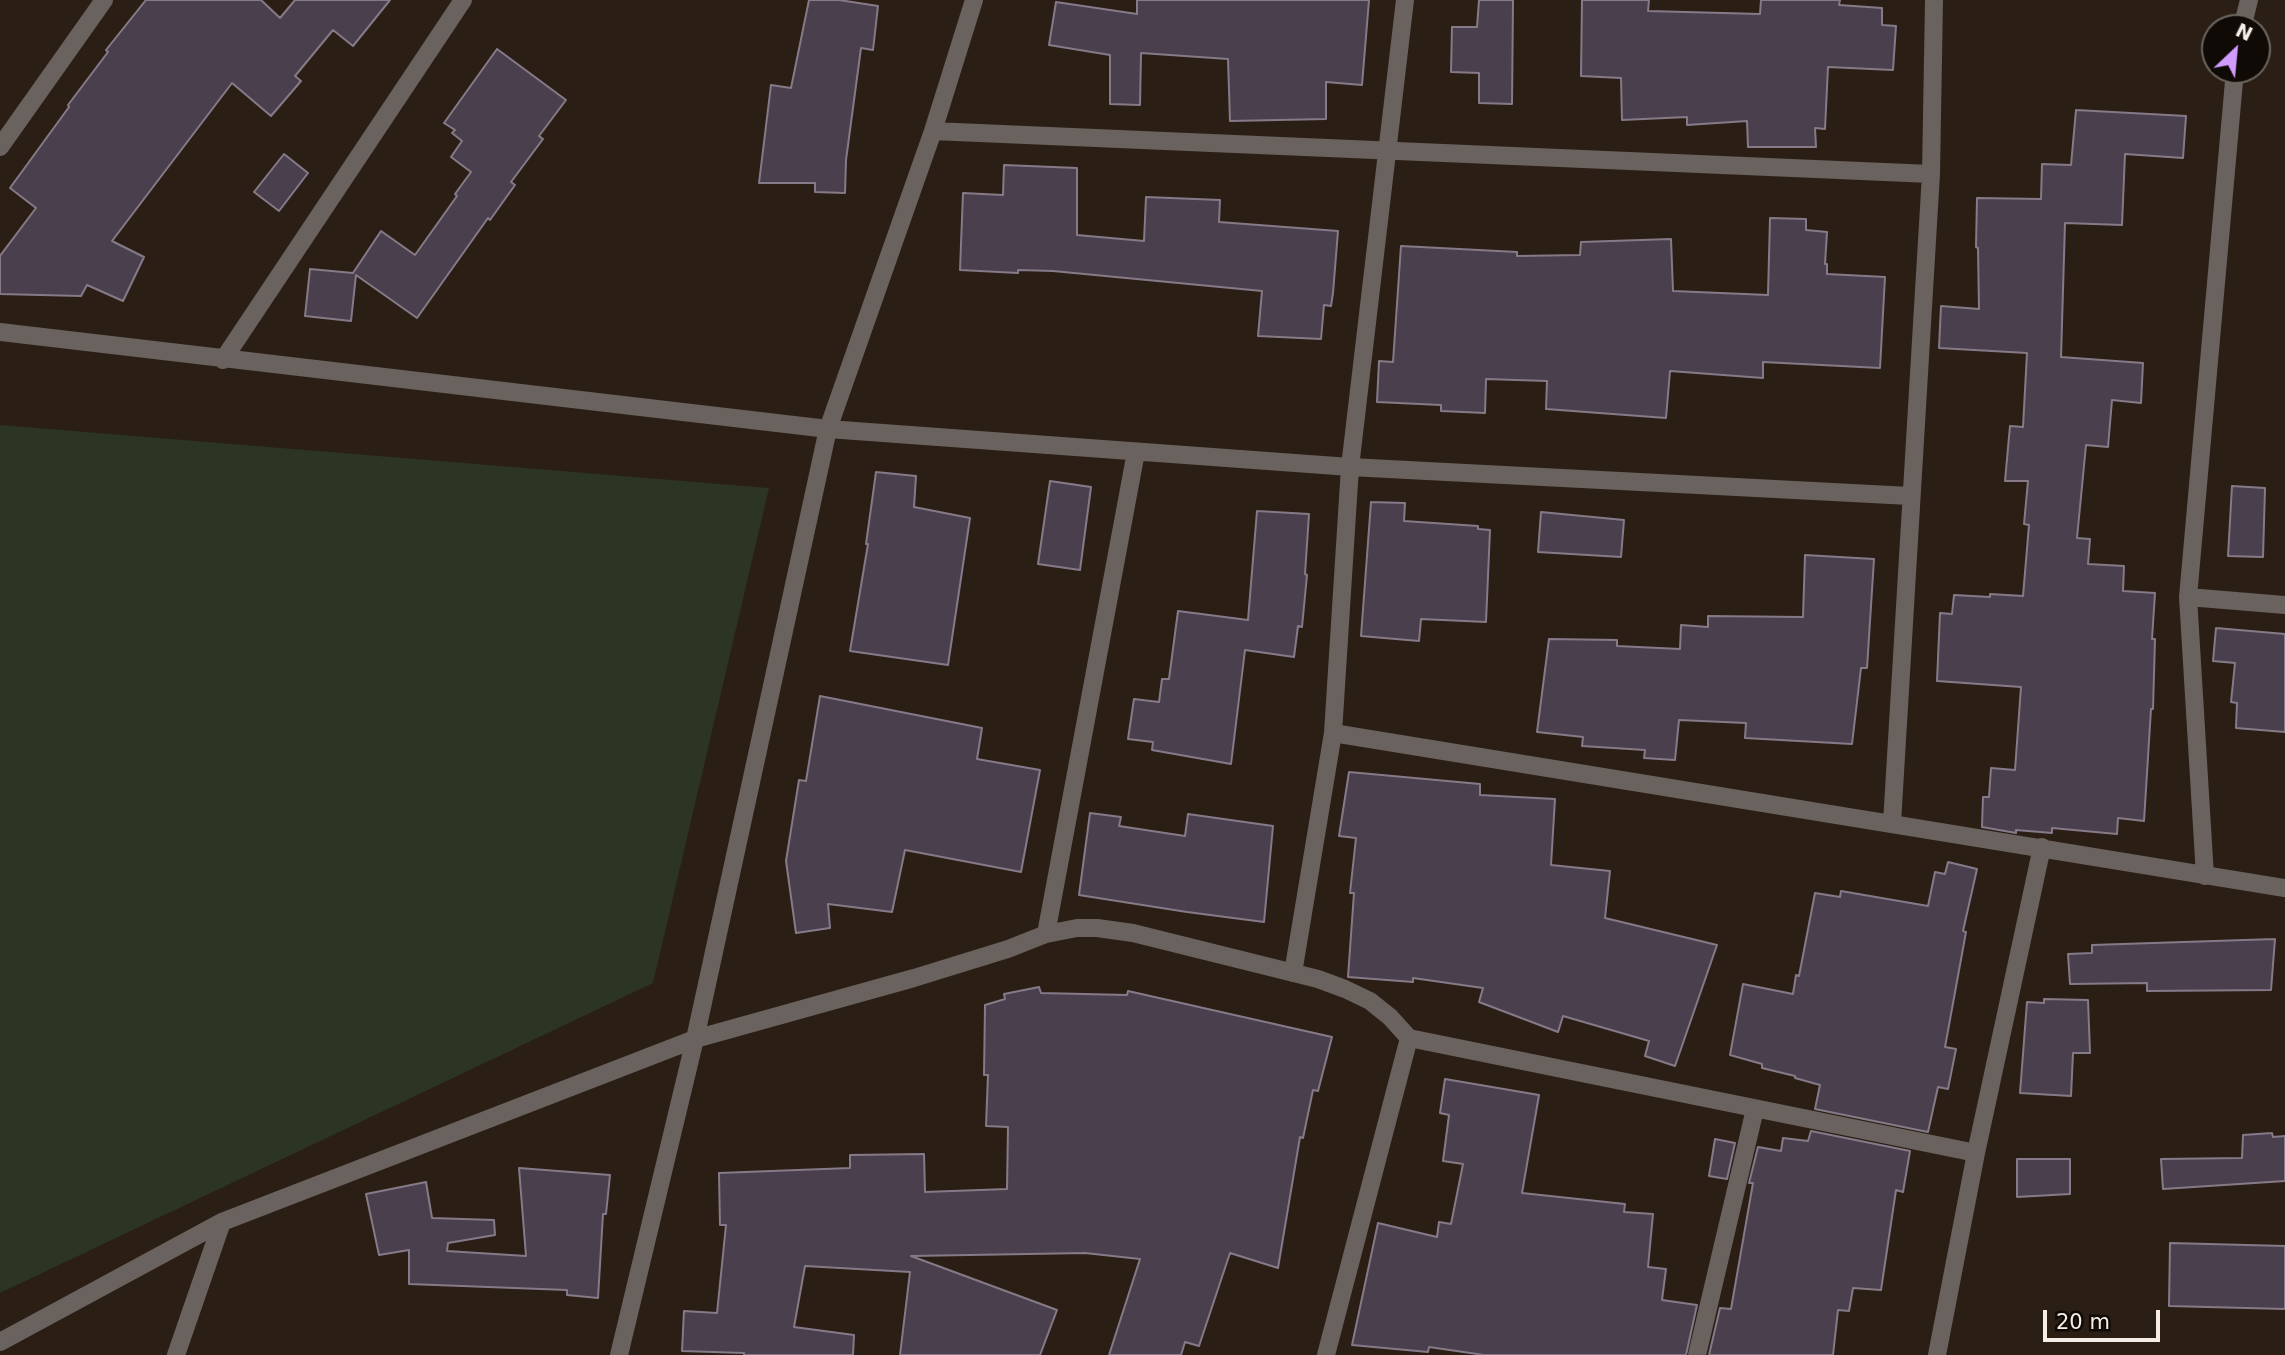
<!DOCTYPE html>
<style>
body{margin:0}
#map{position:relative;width:2285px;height:1355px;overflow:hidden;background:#2b1f15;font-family:"DejaVu Sans",sans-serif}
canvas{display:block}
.north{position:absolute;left:2201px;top:14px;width:70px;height:70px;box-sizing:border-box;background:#0f0a06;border:2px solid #6b6560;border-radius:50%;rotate:26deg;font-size:19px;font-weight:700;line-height:28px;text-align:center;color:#f6ede6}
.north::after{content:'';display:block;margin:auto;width:24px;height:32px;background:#d09dff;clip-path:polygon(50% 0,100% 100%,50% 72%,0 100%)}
.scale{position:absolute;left:2043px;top:1310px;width:117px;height:32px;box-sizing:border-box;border:4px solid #f6ede6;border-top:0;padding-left:9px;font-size:21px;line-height:24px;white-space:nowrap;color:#f6ede6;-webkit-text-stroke:5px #0f0a06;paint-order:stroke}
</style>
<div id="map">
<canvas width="2285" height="1355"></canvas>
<div class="north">N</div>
<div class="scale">20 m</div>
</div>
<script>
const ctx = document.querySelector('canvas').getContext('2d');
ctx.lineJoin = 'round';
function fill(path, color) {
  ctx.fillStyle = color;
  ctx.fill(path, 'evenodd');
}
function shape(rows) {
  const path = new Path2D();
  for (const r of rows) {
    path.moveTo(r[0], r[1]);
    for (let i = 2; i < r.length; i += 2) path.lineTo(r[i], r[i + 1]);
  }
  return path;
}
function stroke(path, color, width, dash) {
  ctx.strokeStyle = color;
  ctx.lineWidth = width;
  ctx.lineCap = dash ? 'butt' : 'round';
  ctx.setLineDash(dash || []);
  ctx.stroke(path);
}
fill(shape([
 [0,425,769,488,653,983,0,1293]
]), '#2c3423');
const building = shape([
 [146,0,261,0,280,18,295,0,390,0,353,46,333,30,295,76,301,81,271,116,232,83,112,241,144,257,123,301,87,285,81,296,0,294,0,256,36,208,10,188,69,107,68,105,108,52,106,50,146,0],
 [809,0,839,0,878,6,873,50,861,48,846,160,845,193,815,192,815,183,759,183,771,85,791,88,809,0],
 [1137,0,1369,0,1362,85,1326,82,1326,119,1230,121,1228,59,1141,53,1140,105,1110,104,1110,55,1049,45,1056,2,1137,14,1137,0],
 [1479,0,1513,0,1512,104,1479,103,1479,73,1451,72,1452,27,1477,27,1479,0],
 [1582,0,1649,0,1648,11,1760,14,1761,0,1840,0,1839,5,1882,8,1882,25,1896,26,1893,70,1828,67,1825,129,1815,128,1816,147,1748,147,1747,121,1687,125,1687,117,1622,120,1621,78,1581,76,1582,0],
 [497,49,566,100,539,136,543,139,511,182,515,185,490,220,488,218,417,318,356,275,351,321,305,316,310,269,353,273,381,231,415,255,457,196,455,194,471,172,451,157,462,141,452,133,455,130,444,123,497,49],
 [2076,110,2186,116,2183,158,2125,154,2122,225,2065,223,2061,357,2143,363,2141,403,2112,400,2108,447,2086,445,2077,538,2090,539,2088,564,2124,566,2123,591,2155,593,2152,639,2155,639,2153,709,2151,709,2144,821,2118,818,2117,834,2052,828,2052,833,2016,830,2016,833,1982,827,1983,797,1989,797,1991,768,2015,770,2021,687,1937,681,1940,613,1952,614,1954,595,1990,597,1990,594,2023,596,2029,525,2024,524,2028,481,2005,481,2010,426,2023,427,2027,353,1939,348,1941,306,1979,309,1978,248,1976,247,1977,198,2041,199,2042,164,2071,165,2076,110],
 [284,154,308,173,279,211,254,192,284,154],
 [1004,165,1077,168,1077,235,1144,241,1146,197,1220,200,1219,222,1338,231,1333,293,1331,306,1324,305,1321,339,1258,336,1262,291,1053,271,1018,270,1018,273,960,270,963,193,1003,195,1004,165],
 [1770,218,1806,219,1806,230,1827,232,1825,264,1827,264,1827,274,1885,277,1880,368,1763,362,1763,378,1670,371,1666,418,1546,409,1547,381,1486,379,1485,413,1441,411,1441,405,1377,402,1379,361,1393,362,1401,246,1517,252,1517,256,1580,255,1581,242,1671,239,1673,291,1768,295,1770,218],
 [876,472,916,476,914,507,970,518,948,665,850,651,868,544,866,544,876,472],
 [1050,481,1091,487,1080,570,1038,564,1050,481],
 [2232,486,2265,488,2263,557,2228,556,2232,486],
 [1371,502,1405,503,1404,521,1478,526,1478,529,1490,530,1486,622,1421,619,1419,641,1361,636,1371,502],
 [1257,511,1309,514,1305,574,1307,575,1302,627,1298,626,1294,657,1245,650,1231,764,1152,750,1153,742,1128,739,1134,699,1159,702,1162,679,1169,679,1178,611,1248,620,1257,511],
 [1541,512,1624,520,1621,557,1538,552,1541,512],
 [1805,555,1874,559,1867,668,1861,668,1852,744,1745,738,1746,723,1679,720,1675,760,1644,758,1645,750,1582,746,1583,737,1537,732,1549,639,1617,640,1617,646,1680,649,1681,625,1708,627,1708,616,1803,617,1805,555],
 [2216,628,2285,634,2285,732,2236,728,2237,703,2231,702,2235,663,2213,661,2216,628],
 [820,696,982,728,977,759,1040,770,1021,872,905,850,892,912,828,904,830,928,796,933,786,861,799,780,806,781,820,696],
 [1349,772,1480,784,1480,795,1555,799,1551,865,1610,871,1605,918,1717,945,1675,1066,1645,1056,1649,1041,1563,1016,1558,1032,1479,1002,1483,988,1413,978,1413,982,1348,977,1354,893,1350,893,1356,838,1339,836,1349,772],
 [1090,813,1121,817,1119,826,1185,836,1188,814,1273,826,1264,922,1187,912,1079,895,1090,813],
 [1948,862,1977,869,1963,931,1966,932,1945,1047,1956,1049,1948,1089,1938,1087,1928,1132,1815,1109,1820,1085,1795,1078,1795,1076,1762,1068,1762,1064,1730,1055,1743,984,1793,994,1796,975,1799,976,1815,893,1840,897,1841,891,1928,906,1935,872,1945,874,1948,862],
 [2275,939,2271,990,2147,991,2147,983,2070,984,2068,954,2092,953,2092,945,2275,939],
 [1039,987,1041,993,1127,995,1128,991,1332,1037,1318,1091,1313,1090,1303,1138,1300,1137,1278,1268,1230,1253,1199,1346,1185,1342,1181,1355,1109,1355,1140,1259,1085,1253,911,1256,1057,1310,1040,1355,900,1355,910,1272,805,1266,794,1327,854,1335,853,1355,744,1355,744,1353,682,1351,684,1311,717,1313,726,1225,720,1225,719,1173,850,1168,850,1155,924,1154,925,1192,1007,1189,1008,1127,986,1126,988,1075,984,1075,985,1005,1005,999,1004,994,1039,987],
 [2044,999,2088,1000,2090,1053,2073,1053,2071,1096,2020,1093,2027,1002,2044,1003,2044,999],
 [1445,1079,1539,1095,1522,1193,1625,1204,1624,1212,1653,1214,1648,1267,1666,1269,1662,1300,1697,1305,1686,1355,1484,1355,1429,1347,1428,1352,1352,1345,1378,1223,1437,1237,1439,1222,1451,1224,1463,1164,1443,1161,1449,1115,1440,1113,1445,1079],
 [1811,1131,1910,1151,1903,1192,1896,1190,1881,1290,1853,1288,1849,1311,1838,1310,1833,1355,1709,1355,1720,1308,1731,1309,1753,1183,1749,1183,1758,1147,1781,1151,1783,1138,1808,1141,1811,1131],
 [2272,1133,2273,1137,2285,1136,2285,1181,2163,1189,2161,1159,2242,1158,2243,1135,2272,1133],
 [1715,1139,1735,1143,1727,1179,1709,1176,1715,1139],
 [2017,1159,2070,1159,2070,1194,2017,1197,2017,1159],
 [519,1168,610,1175,606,1214,603,1214,598,1298,567,1295,567,1290,409,1284,409,1250,379,1255,366,1194,426,1182,432,1218,494,1220,495,1235,448,1243,447,1251,526,1256,519,1168],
 [2170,1243,2285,1246,2285,1309,2169,1306,2170,1243]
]);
fill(building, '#4a3f4c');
stroke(building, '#867a89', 2);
stroke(shape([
 [2242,28,2249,0],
 [933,131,1931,174],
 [0,147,104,0],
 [0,332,828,429,1350,467,1910,496],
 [223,360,463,0],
 [2188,597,2285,605],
 [1333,733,2285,888],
 [1892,823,1931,174,1934,0],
 [2205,876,2188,597,2235,70],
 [1046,934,1136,452],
 [1293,973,1333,733,1350,467,1405,0],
 [0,1342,222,1222,695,1039,828,429,933,131,974,0],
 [176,1355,222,1222],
 [619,1355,695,1039,914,978,1008,949,1046,934,1077,928,1097,928,1133,933,1318,979,1345,989,1370,1001,1390,1017,1409,1038,1976,1153],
 [1326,1355,1409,1038],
 [1697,1355,1755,1109],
 [1937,1355,1976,1153,2042,847]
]), '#6a625e', 18);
</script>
